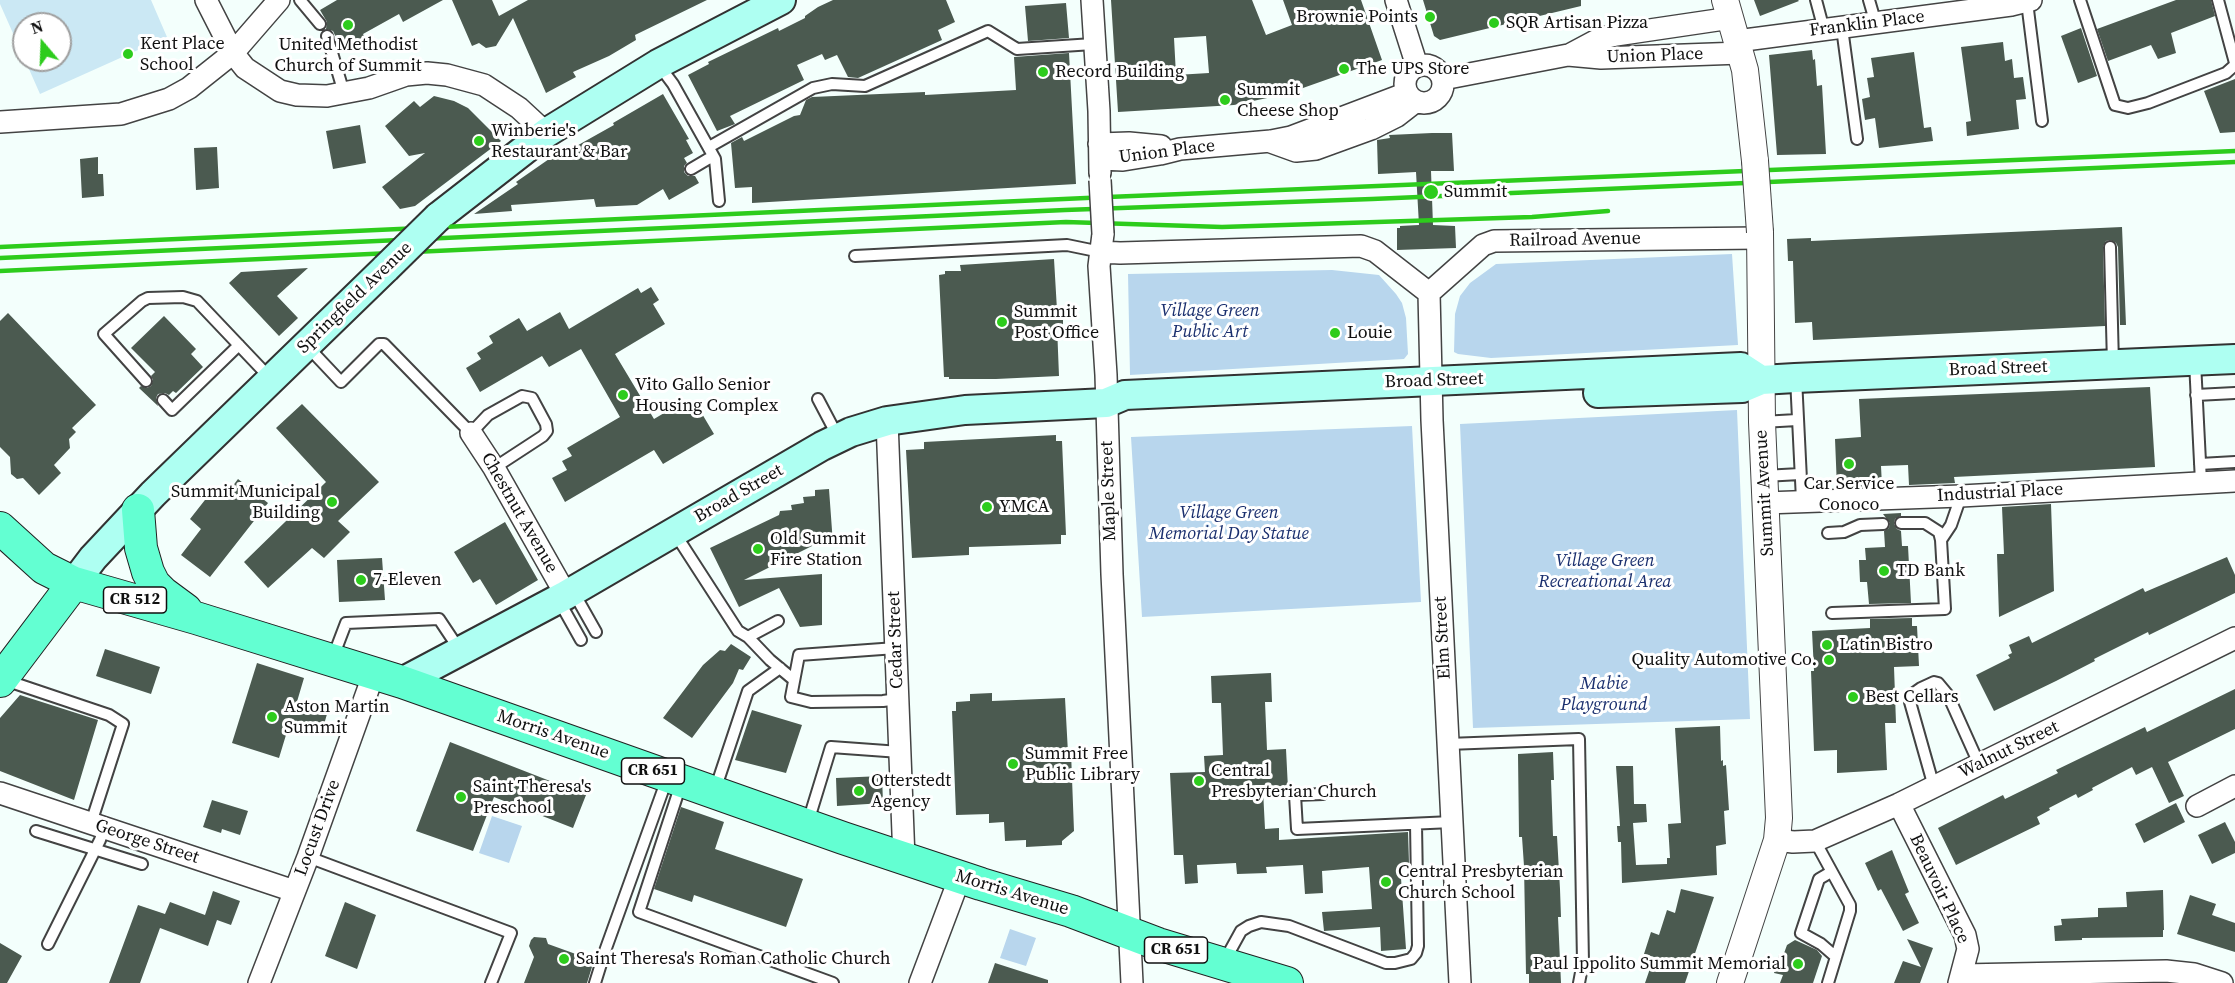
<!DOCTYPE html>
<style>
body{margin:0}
#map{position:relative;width:2235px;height:983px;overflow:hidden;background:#f3fffc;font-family:"Source Serif 4",serif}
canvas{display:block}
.north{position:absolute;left:12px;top:12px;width:60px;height:60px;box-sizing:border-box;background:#fff;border:2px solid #9f9f9f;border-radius:50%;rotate:341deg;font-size:16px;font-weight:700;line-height:24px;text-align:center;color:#101010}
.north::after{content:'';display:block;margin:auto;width:21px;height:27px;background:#2dcc1c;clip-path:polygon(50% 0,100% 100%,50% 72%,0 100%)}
</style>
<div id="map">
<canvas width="2235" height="983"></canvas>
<div class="north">N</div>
</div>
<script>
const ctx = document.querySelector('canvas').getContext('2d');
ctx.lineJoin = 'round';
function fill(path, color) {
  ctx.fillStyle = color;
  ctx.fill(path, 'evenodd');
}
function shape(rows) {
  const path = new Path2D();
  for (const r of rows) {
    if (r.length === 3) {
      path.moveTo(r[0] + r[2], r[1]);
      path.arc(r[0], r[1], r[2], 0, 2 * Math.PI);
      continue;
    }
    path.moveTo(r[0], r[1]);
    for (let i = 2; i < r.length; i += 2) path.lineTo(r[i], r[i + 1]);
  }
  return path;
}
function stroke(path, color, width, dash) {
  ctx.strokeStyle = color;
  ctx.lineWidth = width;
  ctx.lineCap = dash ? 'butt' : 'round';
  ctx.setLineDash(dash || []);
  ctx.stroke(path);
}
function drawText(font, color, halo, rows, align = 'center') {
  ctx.font = font + ' "Source Serif 4",serif';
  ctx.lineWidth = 6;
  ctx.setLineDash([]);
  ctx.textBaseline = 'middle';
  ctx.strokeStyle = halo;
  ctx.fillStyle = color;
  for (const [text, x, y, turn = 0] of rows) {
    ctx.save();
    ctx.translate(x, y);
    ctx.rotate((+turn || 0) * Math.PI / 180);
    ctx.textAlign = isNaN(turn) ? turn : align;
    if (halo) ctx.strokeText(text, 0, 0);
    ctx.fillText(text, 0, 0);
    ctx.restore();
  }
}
fill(shape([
 [1732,254,1738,345,1491,358,1458,354,1454,352,1455,314,1460,296,1470,283,1496,264],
 [1332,270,1379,275,1396,294,1402,303,1406,318,1408,354,1404,359,1130,375,1128,274],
 [1737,410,1750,719,1473,728,1460,424],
 [1412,426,1421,602,1142,617,1131,437],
 [492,816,522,826,509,863,479,853],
 [1010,929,1036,938,1026,966,1000,958]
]), '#b8d6ed');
fill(shape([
 [0,0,151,0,167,37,40,94,25,60,60,60,60,24,24,24,24,58,0,4]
]), '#cbe8f4');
fill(shape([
 [337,0,443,0,403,22,399,14,363,34,367,42,352,50,346,40,339,44,333,31,326,29,327,22,320,10],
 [452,0,492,0,499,16,528,0,707,0,635,35,636,40,609,56,573,72,576,77,546,93,513,18,496,46,486,48,479,43,472,46],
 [833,0,946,0,955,22,938,30,942,40,858,78,848,77,837,55,825,60,822,54,797,65,804,80,730,116,735,124,717,131,688,75,709,64,708,62,778,28,779,31,805,18,805,16,818,7],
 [1111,0,1252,0,1266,35,1292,25,1283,0,1361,0,1382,60,1286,94,1234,105,1118,112],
 [1206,36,1209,73,1176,75,1174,38],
 [1423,0,1581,0,1581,6,1440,40,1434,36],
 [1754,0,1798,0,1799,1,1760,16],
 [2176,0,2211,0,2215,16,2171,33,2176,53,2158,59,2151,45,2108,61,2097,29],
 [1066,3,1069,38,1028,41,1025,6],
 [2081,28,2097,76,2078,83,2061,36],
 [2003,42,2005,61,2012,59,2014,78,2023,77,2026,99,2016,100,2019,129,1967,136,1966,122,1971,121,1961,47],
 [1812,50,1813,60,1815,59,1817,86,1822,85,1826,154,1777,155,1769,55],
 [1914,52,1924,128,1931,127,1933,141,1879,148,1875,118,1865,120,1862,99,1870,97,1867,78,1874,77,1871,58],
 [1069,53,1076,184,752,203,752,187,735,188,731,143,742,137,744,141,794,116,800,115,806,100,812,97,925,92,925,95,1016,90,1014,57],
 [2235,79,2235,132,2220,133,2204,91],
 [663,94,689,139,686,140,693,153,684,158,687,163,684,166,684,172,688,176,695,176,699,183,669,200,663,189,637,205,596,207,594,199,511,205,512,211,474,214,518,184,516,182,562,150,564,153,614,125,613,123],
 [434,96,454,101,468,108,501,141,415,206,400,209,382,187,425,153,409,156,385,126,414,101,420,107],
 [360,125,366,163,333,169,326,131],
 [1432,133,1452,133,1454,171,1431,171,1433,225,1455,226,1456,248,1397,250,1397,228,1400,228,1400,226,1419,225,1416,172,1378,174,1377,140,1390,138,1389,135],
 [217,147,219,188,196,190,194,148],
 [98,157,98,174,103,174,104,196,82,198,80,159],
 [2122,227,2126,325,2120,325,2118,247,2116,243,2110,240,2106,241,2103,247,2105,326,1813,340,1812,322,1795,323,1793,261,1788,261,1787,239,1811,238,1811,241],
 [1054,259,1057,310,1063,309,1063,326,1057,326,1059,376,996,379,949,379,949,377,944,377,939,275,945,274,945,271,961,271,960,265],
 [308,268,277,296,298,318,279,336,229,283,241,272],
 [651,287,659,300,653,304,665,324,615,354,654,419,686,400,690,405,695,402,714,434,663,464,654,450,565,502,552,478,567,470,562,461,572,456,567,448,620,417,581,349,549,367,542,356,480,392,466,368,481,359,477,353,493,343,489,336,519,318,527,331,560,312,569,329,638,288,641,293],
 [8,313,96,405,72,428,76,432,69,439,70,448,54,465,61,473,39,495,23,478,17,479,11,474,10,457,0,447,0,321],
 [164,316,196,349,191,354,203,367,176,393,173,391,169,395,165,393,158,394,156,398,158,406,139,388,141,386,147,388,151,386,153,380,151,376,155,372,131,348],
 [2150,387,2155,467,1954,477,1955,483,1909,485,1908,465,1881,466,1882,486,1837,488,1835,439,1861,437,1859,399],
 [302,404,379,482,338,521,350,532,324,558,312,548,268,588,244,562,326,482,276,428],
 [1056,435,1056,441,1062,441,1066,535,1061,535,1061,544,969,547,969,555,912,558,906,450,924,449,924,442],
 [238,479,268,503,210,577,181,555,201,529,190,519,212,491,223,499],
 [829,489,833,544,814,545,744,580,822,574,822,625,800,627,779,588,739,607,710,548,779,515,780,511,792,510,791,505,804,503,803,497,815,496,815,490],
 [2051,504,2054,591,1999,617,1997,554,2004,554,2002,507],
 [1901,513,1901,516,1895,519,1894,524,1897,529,1901,531,1902,546,1908,546,1911,603,1869,604,1867,582,1860,582,1859,560,1866,560,1865,548,1885,547,1884,531,1889,528,1890,523,1883,514],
 [505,522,538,580,496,605,480,579,473,583,454,552],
 [2227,557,2235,575,2235,593,2149,635,2148,632,2094,659,2095,661,2056,681,1994,711,1976,675,2010,658,2008,655,2012,653,2009,645,2029,636,2032,643,2143,588,2145,592],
 [382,558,385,600,339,602,337,560],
 [1912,618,1912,626,1917,626,1919,666,1894,667,1896,723,1885,723,1887,770,1837,773,1837,750,1814,751,1811,671,1814,671,1812,631,1870,628,1870,619],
 [731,644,751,657,743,670,739,669,733,683,692,738,663,718,703,665,720,650,725,651],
 [105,649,160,667,151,694,96,676],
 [257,663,304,678,296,705,327,714,321,735,289,725,279,758,232,743],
 [1271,673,1272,702,1265,702,1267,750,1286,749,1288,789,1263,790,1265,829,1279,828,1279,840,1408,832,1409,863,1400,864,1406,949,1381,951,1380,927,1324,931,1322,912,1372,909,1369,867,1322,871,1323,893,1305,894,1303,865,1266,867,1267,873,1237,874,1236,863,1197,865,1198,883,1185,884,1183,855,1174,855,1170,773,1205,772,1204,756,1223,755,1221,703,1212,703,1211,676],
 [2235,689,2235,729,2168,762,2184,796,2169,803,2152,767,2136,775,2132,767,2092,788,2093,790,2078,798,2076,794,2049,808,2050,810,2037,817,2040,824,1956,865,1938,828,2003,795,2005,799,2058,773,2056,770,2145,727,2147,732],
 [992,693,992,701,1065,698,1068,753,1071,752,1074,831,1062,841,1062,845,1026,847,1026,840,1005,841,1004,822,989,823,989,814,956,815,952,711,956,711,956,702,970,701,970,694],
 [20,695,98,720,74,800,0,771,0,718],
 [752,710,802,725,786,773,735,760],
 [1720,726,1721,761,1723,760,1723,766,1726,765,1729,810,1724,811,1726,844,1716,846,1717,875,1622,883,1621,842,1618,842,1617,826,1620,826,1616,766,1633,766,1634,804,1646,804,1647,822,1633,823,1636,865,1667,864,1667,858,1670,858,1668,824,1681,823,1675,728],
 [450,742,586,795,573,828,494,797,473,851,416,831],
 [1553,752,1554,780,1551,780,1553,836,1557,836,1560,889,1561,917,1558,917,1561,983,1529,983,1529,974,1526,974,1524,866,1522,837,1519,837,1518,754],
 [882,776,883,803,837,806,836,778],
 [212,800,248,811,240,835,222,829,221,833,203,827],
 [2176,803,2185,822,2144,843,2135,824],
 [681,807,724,822,715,849,803,879,786,927,694,895,692,902,654,889],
 [2225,822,2235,842,2235,853,2212,864,2198,835],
 [1892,850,1909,892,1905,894,1919,923,1903,931,1881,889,1878,891,1865,863],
 [1681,889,1714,897,1685,983,1645,983,1654,957,1644,954,1651,932,1659,935,1667,910,1675,913],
 [2163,890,2164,930,2163,930,2163,937,2082,938,2082,940,2055,941,2054,926,2062,925,2061,919,2098,917,2098,908,2127,907,2126,892],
 [213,891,240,901,231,925,217,920,208,946,160,928,140,983,109,983,138,905,165,914,170,902,205,915],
 [2190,895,2216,904,2212,915,2235,923,2235,952,2177,934],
 [345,902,376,915,357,969,325,956],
 [534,937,546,938,548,944,584,957,596,954,587,983,524,983,534,957,529,946,531,940],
 [1907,939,1933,948,1920,983,1894,983,1903,961,1921,967],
 [1795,940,1817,950,1822,956,1813,983,1780,983,1783,975,1774,973,1779,955,1783,956,1787,945],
 [0,943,22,956,7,983,0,983],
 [995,963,1048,980,1048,983,988,983]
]), '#4b5a50');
const service = shape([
 [300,0,320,24],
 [1816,0,1824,30],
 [1869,0,1876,24],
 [2080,0,2115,105,2128,108,2148,103,2226,73,2235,65],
 [2218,0,2235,63],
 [2027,2,2042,121],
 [1842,28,1857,139],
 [327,36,344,93],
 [658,64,673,84,715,159,719,201],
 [709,147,813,88,832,84,865,86,988,31,1017,49,1093,44],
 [691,169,713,156],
 [2110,247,2113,364],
 [855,256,1067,245,1101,252],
 [307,346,341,382,379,344,384,344,471,433,488,415,522,396,532,398,546,424,547,431,543,436,494,468],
 [2195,362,2201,482],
 [1796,378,1802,500],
 [146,381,104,334,142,301,148,298,183,297,197,301,271,379],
 [2196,395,2235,393],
 [818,399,838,437],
 [163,400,172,410,239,345],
 [1762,422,1797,420],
 [2200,464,2235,462],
 [1764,476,1800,474],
 [674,532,738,631,748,637,778,621],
 [1828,533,1844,532,1860,525,1883,524],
 [1941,540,1951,525,1961,496],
 [574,593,596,632],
 [558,599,581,640],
 [1832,613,1945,609,1941,540,1939,532,1925,523,1901,523],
 [748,637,770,660,794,680],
 [896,648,799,655,791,697,811,702,883,701,898,699],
 [333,657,346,623,439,619,459,649],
 [5,680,109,715,123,724,91,823],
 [1448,744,1579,739,1583,962,1579,983],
 [681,784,639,912,833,983],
 [1934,787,1910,702,1914,693,1921,688,1934,682,1938,683,1948,695,1979,764],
 [715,790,748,691,780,668],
 [1323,794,1295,795,1297,829,1452,822],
 [808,822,831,747,900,752],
 [36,831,142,864],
 [1815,841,1850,905,1850,911,1828,983],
 [308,857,511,933,491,983],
 [1831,872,1819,879,1801,933,1821,944,1836,957],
 [48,944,100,840,104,828],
 [1225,960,1241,931,1249,926,1261,922,1289,926,1386,963,1395,963,1411,959,1416,953,1418,946,1416,824],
 [595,983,605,951,667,779]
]);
const minor = shape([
 [206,0,233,53,245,68,280,91,297,95,327,96,369,88,406,75,427,73,447,75,484,85,519,108,546,133],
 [1092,0,1099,111,1100,173],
 [1396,0,1417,66],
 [1737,41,2011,5,2031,0],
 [1569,55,1599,39,1616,35,1731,18],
 [1424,84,19],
 [1443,79,1568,55,1601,58,1741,53],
 [0,122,121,114,169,99,189,88,233,53,279,0],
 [1271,142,1296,151,1316,149,1371,129,1397,116,1415,102],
 [1099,144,1129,143,1161,146],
 [1100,159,1123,160,1160,154,1180,149,1271,141,1291,137,1407,93],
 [1103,234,1099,266,1106,375,1112,574,1132,983],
 [1101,252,1120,253,1361,246,1375,251,1429,293],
 [1429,293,1432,420,1460,983],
 [1429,293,1483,245,1494,241,1759,238],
 [887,421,904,859],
 [471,433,494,468,566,595],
 [1765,503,1961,496,2235,481],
 [0,793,294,891],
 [1899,804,1965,935,1968,949,1959,983],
 [2197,806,2235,786],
 [1777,840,1793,842,1815,841,1899,804,2235,638],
 [1962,975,2166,971,2194,974,2222,983],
 [259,983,308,857,374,673],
 [920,983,960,877]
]);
const tertiary = shape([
 [1725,0,1745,70,1755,161],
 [1730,983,1777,840,1779,818,1762,422,1760,232]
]);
const secondary = shape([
 [438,217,546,133,658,64,781,0],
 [1598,393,1742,388,1761,380,1795,378,2235,359],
 [74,583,93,558,153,494,386,268],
 [402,682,566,595,822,446,851,432,887,421,965,410,1106,403,1125,395,1741,367,1761,380]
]);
const primary = shape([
 [138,510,141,548,148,572,154,584,163,593,186,610],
 [0,528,44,568,74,583,196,618,402,682,843,838,981,884,1071,911,1158,944,1287,983],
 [0,681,74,583]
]);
stroke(service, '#434343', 14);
stroke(minor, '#434343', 24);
stroke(tertiary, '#434343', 28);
stroke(secondary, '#323232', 32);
stroke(primary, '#212121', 34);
stroke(service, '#fff', 10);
stroke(minor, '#fff', 21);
stroke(tertiary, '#fff', 26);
stroke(secondary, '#aefff2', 28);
stroke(primary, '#63ffd2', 32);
stroke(shape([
 [0,247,1108,197,2235,151],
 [0,258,1065,210,1372,199,2235,162],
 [0,271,1066,222,1222,227,1532,217,1608,211]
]), '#2dcc1c', 4.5);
const minorBridge = shape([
 [1100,180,1103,234]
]);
const tertiaryBridge = shape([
 [1755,161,1760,232]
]);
const secondaryBridge = shape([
 [386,268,438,217]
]);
stroke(minorBridge, '#434343', 24, []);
stroke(tertiaryBridge, '#434343', 28, []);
stroke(secondaryBridge, '#323232', 32, []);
stroke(minorBridge, '#fff', 21);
stroke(tertiaryBridge, '#fff', 26);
stroke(secondaryBridge, '#aefff2', 28);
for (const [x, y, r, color] of [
 [1430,17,6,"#2dcc1c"],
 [1494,23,6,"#2dcc1c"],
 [348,25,6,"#2dcc1c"],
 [128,54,6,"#2dcc1c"],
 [1344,69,6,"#2dcc1c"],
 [1043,72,6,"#2dcc1c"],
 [1225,100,6,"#2dcc1c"],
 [479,141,6,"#2dcc1c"],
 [1431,192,8,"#2dcc1c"],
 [1002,322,6,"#2dcc1c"],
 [1335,333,6,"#2dcc1c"],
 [623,395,6,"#2dcc1c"],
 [1849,464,6,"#2dcc1c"],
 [332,502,6,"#2dcc1c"],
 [987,507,6,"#2dcc1c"],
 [758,549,6,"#2dcc1c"],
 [1884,571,6,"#2dcc1c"],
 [361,580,6,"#2dcc1c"],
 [1827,645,6,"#2dcc1c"],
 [1829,660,6,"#2dcc1c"],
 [1853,697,6,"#2dcc1c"],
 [272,717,6,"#2dcc1c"],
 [1013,764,6,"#2dcc1c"],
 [1199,781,6,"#2dcc1c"],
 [859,791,6,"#2dcc1c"],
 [461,797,6,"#2dcc1c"],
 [1386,882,6,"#2dcc1c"],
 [564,959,6,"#2dcc1c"],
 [1798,964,6,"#2dcc1c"]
]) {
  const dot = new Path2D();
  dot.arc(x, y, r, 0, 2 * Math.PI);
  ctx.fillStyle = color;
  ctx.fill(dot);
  stroke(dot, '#fff', 2);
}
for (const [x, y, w] of [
 [135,600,63],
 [653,771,63],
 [1176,950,63]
]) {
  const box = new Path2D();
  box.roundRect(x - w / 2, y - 13, w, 26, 4.5);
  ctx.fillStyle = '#fff';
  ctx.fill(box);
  stroke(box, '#101010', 1.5);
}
drawText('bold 16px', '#101010', null, [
 ["CR 512",135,600],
 ["CR 651",653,771],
 ["CR 651",1176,950]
]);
drawText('18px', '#101010', '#fff', [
 ["Brownie Points",1418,17,"right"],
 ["SQR Artisan Pizza",1506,23],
 ["Kent Place",140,44],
 ["School",140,65],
 ["United Methodist",348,45,"center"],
 ["Church of Summit",348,66,"center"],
 ["The UPS Store",1356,69],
 ["Record Building",1055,72],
 ["Summit",1237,90],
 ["Cheese Shop",1237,111],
 ["Winberie's",491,131],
 ["Restaurant & Bar",491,152],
 ["Summit",1444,192],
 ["Summit",1014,312],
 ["Post Office",1014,333],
 ["Louie",1347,333],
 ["Vito Gallo Senior",635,385],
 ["Housing Complex",635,406],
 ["Car Service",1849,484,"center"],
 ["Conoco",1849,505,"center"],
 ["Summit Municipal",320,492,"right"],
 ["Building",320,513,"right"],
 ["YMCA",999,507],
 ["Old Summit",770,539],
 ["Fire Station",770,560],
 ["TD Bank",1896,571],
 ["7-Eleven",373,580],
 ["Latin Bistro",1839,645],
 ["Quality Automotive Co.",1817,660,"right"],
 ["Best Cellars",1865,697],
 ["Aston Martin",284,707],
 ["Summit",284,728],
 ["Summit Free",1025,754],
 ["Public Library",1025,775],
 ["Central",1211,771],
 ["Presbyterian Church",1211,792],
 ["Otterstedt",871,781],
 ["Agency",871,802],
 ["Saint Theresa's",473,787],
 ["Preschool",473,808],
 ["Central Presbyterian",1398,872],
 ["Church School",1398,893],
 ["Saint Theresa's Roman Catholic Church",576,959],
 ["Paul Ippolito Summit Memorial",1786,964,"right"]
], 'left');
drawText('18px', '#101010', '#fff', [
 ["Franklin Place",1867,24,-7],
 ["Union Place",1655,56,-2],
 ["Union Place",1167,152,-7],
 ["Railroad Avenue",1575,240,-1],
 ["Springfield Avenue",355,298,-44],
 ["Broad Street",1998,369,-2],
 ["Broad Street",1434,381,-2],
 ["Maple Street",1109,491,-92],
 ["Summit Avenue",1765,493,-93],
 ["Industrial Place",2000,493,-3],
 ["Broad Street",739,494,-30],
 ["Chestnut Avenue",519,513,60],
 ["Elm Street",1443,638,-93],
 ["Cedar Street",896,640,-92],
 ["Morris Avenue",553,735,19],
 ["Walnut Street",2009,750,-26],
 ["Locust Drive",318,828,-70],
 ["George Street",147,842,18],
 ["Beauvoir Place",1939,889,65],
 ["Morris Avenue",1012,893,17]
]);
drawText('italic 18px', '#1a2f6e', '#fff', [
 ["Village Green",1210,311],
 ["Public Art",1210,332],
 ["Village Green",1229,513],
 ["Memorial Day Statue",1229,534],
 ["Village Green",1605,561],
 ["Recreational Area",1605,582],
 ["Mabie",1604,684],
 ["Playground",1604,705]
]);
</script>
